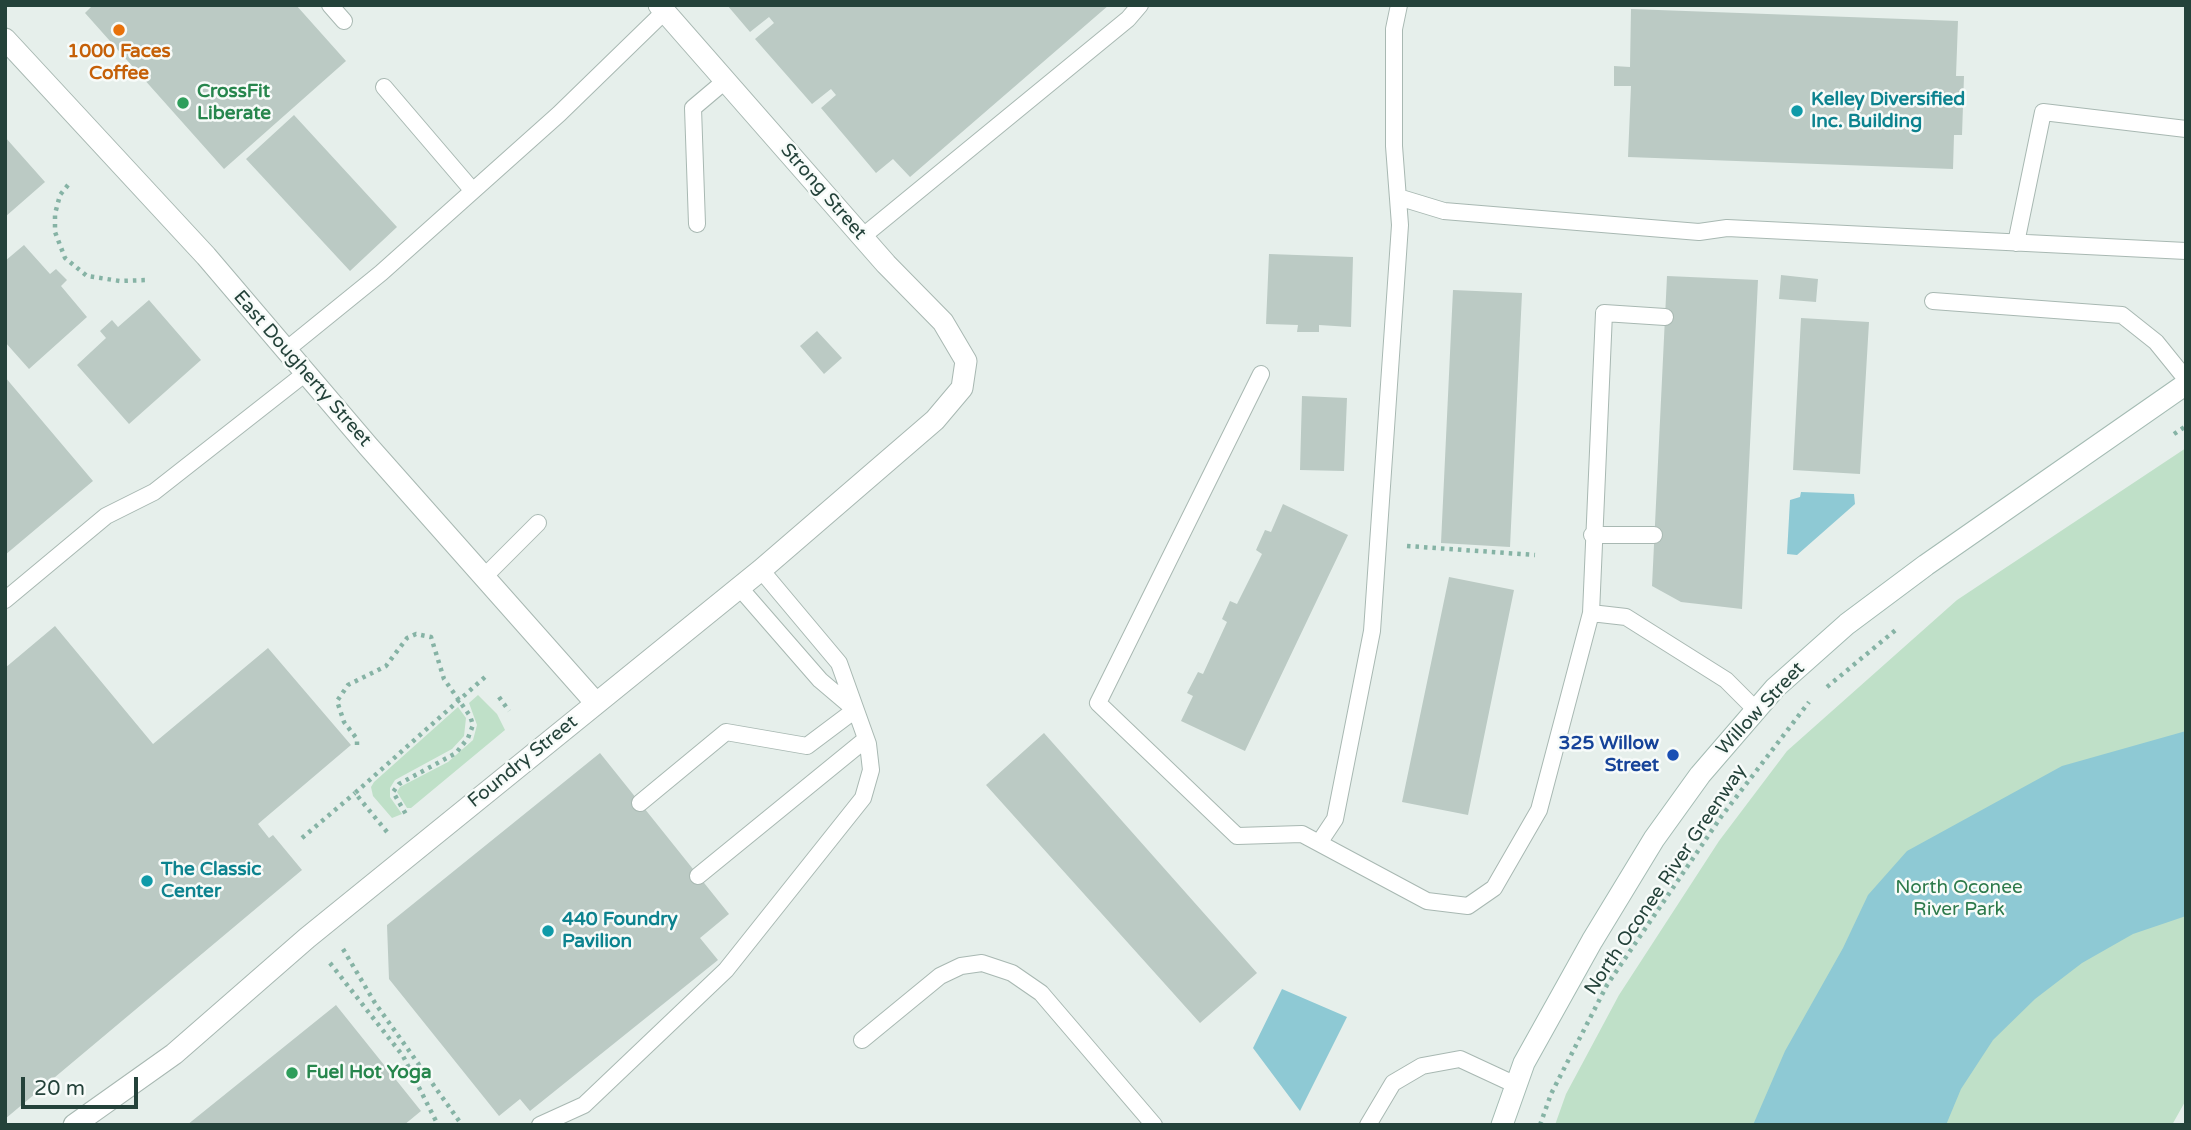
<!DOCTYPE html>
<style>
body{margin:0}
#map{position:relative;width:2191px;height:1130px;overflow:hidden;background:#e6efeb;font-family:"Varela Round",sans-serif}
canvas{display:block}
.frame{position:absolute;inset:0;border:7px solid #24423a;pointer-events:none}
.scale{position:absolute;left:21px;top:1077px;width:117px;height:32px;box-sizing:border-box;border:4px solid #24423a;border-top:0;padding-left:9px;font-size:21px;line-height:24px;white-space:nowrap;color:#24423a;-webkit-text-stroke:5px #f7fbf9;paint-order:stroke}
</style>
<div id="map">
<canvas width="2191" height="1130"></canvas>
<div class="frame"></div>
<div class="scale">20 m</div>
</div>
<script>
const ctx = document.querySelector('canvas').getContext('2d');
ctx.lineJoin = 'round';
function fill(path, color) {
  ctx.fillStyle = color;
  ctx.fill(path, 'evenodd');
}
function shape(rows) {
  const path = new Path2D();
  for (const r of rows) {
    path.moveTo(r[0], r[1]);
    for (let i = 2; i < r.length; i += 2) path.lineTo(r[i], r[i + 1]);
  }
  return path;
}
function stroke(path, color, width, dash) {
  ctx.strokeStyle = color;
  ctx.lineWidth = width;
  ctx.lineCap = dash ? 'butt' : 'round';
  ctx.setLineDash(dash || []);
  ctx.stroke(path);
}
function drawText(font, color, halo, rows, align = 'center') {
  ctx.font = font + ' "Varela Round",sans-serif';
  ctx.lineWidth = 5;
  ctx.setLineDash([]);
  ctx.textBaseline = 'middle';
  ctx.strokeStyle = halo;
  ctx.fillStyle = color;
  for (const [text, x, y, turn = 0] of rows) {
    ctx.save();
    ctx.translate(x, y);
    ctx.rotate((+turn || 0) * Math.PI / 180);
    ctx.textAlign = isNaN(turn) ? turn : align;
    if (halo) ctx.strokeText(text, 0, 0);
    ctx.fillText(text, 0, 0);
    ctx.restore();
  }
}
fill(shape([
 [2186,448,2186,1100,2172,1125,1555,1125,1566,1094,1619,995,1719,841,1787,751,1957,600],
 [478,695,497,714,505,730,411,808,407,808,397,792,400,787,448,762,473,740,477,725,469,703],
 [458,707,466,718,464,736,452,749,395,780,390,788,390,797,402,814,392,818,373,796,371,787,374,782]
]), '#bfe0c8');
fill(shape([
 [1801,492,1854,494,1855,504,1797,555,1787,554,1790,500,1800,497],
 [2186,731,2186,916,2133,934,2082,963,2035,999,1993,1040,1961,1089,1946,1125,1753,1125,1785,1051,1843,948,1868,895,1907,851,2062,766],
 [1282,989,1347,1017,1300,1111,1253,1048]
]), '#8ec9d4');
fill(shape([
 [93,5,296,5,346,61,224,169,85,13],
 [727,5,1109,5,910,177,893,159,876,173,821,108,836,95,831,89,812,104,755,39,774,23,769,17,750,32],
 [1631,9,1958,21,1956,76,1964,76,1962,135,1954,135,1953,169,1628,157,1631,86,1614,86,1614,66,1630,67],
 [294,115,397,227,350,271,246,159],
 [5,137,45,182,5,217],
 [24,245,50,274,56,269,67,280,61,286,87,317,29,369,5,342,5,261],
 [1269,254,1353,257,1351,327,1319,325,1319,332,1297,332,1298,325,1266,324],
 [1781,275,1818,279,1816,302,1779,299],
 [1667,276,1758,280,1742,609,1681,602,1652,586],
 [1453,290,1522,293,1510,547,1441,543],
 [149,300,201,360,129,424,77,365,106,338,100,331,112,320,118,327],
 [1801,318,1869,322,1860,474,1793,470],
 [817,331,842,358,824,374,800,346],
 [5,377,93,481,5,555],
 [1302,396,1347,398,1344,471,1300,470],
 [1283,504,1348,535,1245,751,1181,721,1193,696,1187,693,1198,672,1203,674,1227,622,1222,619,1230,601,1237,604,1262,554,1256,550,1265,530,1271,532],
 [1449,577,1514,590,1468,815,1402,802],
 [55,626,153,744,268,648,351,745,258,824,269,838,273,835,302,870,5,1119,5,668],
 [1044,733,1257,973,1200,1023,986,785],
 [600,753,729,914,700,938,718,960,530,1111,520,1099,499,1116,389,979,387,925],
 [336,1005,421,1111,404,1125,187,1125]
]), '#bbcac4');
const lane = shape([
 [330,5,344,21],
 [384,87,473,191],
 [1398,197,1444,211,1699,232,1727,228,2186,251],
 [697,224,693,108,725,81],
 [862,237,1128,19,1140,5],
 [2016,243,2043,112,2186,129],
 [1933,301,2122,315,2156,342,2186,379],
 [286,350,381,273,559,114,664,12],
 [1261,374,1098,703,1237,836,1302,834,1427,901,1468,906,1494,888,1539,810,1591,613,1604,313,1665,317],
 [1592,535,1654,535],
 [484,577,538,523],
 [739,587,820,680,853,708],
 [5,600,106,516,154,492,307,372],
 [1591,613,1626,617,1726,680,1756,710],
 [640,803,726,732,807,746,855,710],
 [1319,843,1335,819,1372,631,1400,225,1394,146,1394,29,1399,5],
 [698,876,866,739],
 [862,1040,940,976,961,966,982,963,1012,973,1041,993,1154,1125],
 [540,1125,584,1105,726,970,863,798,871,770,868,744,839,663,761,570],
 [1368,1125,1393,1083,1422,1066,1460,1059,1516,1085]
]);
const street = shape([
 [5,39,206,256,368,446,595,702],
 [74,1125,174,1054,307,938,761,570,935,420,962,388,966,361,943,322,886,264,659,5]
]);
const secondary = shape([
 [1502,1125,1524,1063,1592,941,1654,839,1700,775,1775,688,1847,624,1926,565,2186,384]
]);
stroke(lane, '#a8b8b2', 18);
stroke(street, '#a8b8b2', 23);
stroke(secondary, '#a4bbb3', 23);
stroke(shape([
 [68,185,60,195,55,214,55,232,65,258,87,276,120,281,148,280],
 [2174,434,2186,426],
 [1407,546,1535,555],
 [1827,687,1898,628],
 [499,697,509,711],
 [357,745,357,739,344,722,337,701,348,685,386,666,407,638,416,634,431,637,444,679,470,716,473,725,468,738,456,753,399,784,393,792,407,816],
 [387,832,355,793,485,677],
 [302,838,355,793],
 [343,949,375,1003,462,1125],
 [330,963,403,1056,438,1125],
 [1540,1125,1551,1094,1607,985,1721,817,1809,702]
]), '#86b3a5', 4.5, [3.5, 5]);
stroke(lane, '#fff', 16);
stroke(street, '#fff', 21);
stroke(secondary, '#fff', 21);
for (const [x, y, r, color] of [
 [119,30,7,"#e8710a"],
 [183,103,7,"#2e9e5b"],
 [1797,111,7,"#0f9aa8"],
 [1673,755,7,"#1a4fb4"],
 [147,881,7,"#0f9aa8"],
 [548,931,7,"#0f9aa8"],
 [292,1073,7,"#2e9e5b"]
]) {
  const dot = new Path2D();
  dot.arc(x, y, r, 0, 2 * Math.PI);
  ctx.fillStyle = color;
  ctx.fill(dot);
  stroke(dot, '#f7fbf9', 2.5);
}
drawText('bold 19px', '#c56008', '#f7fbf9', [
 ["1000 Faces",119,52],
 ["Coffee",119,74]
]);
drawText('bold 19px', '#27864d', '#f7fbf9', [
 ["CrossFit",197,92],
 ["Liberate",197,114],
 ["Fuel Hot Yoga",306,1073]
], 'left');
drawText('bold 19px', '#0d838f', '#f7fbf9', [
 ["Kelley Diversified",1811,100],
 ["Inc. Building",1811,122],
 ["The Classic",161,870],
 ["Center",161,892],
 ["440 Foundry",562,920],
 ["Pavilion",562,942]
], 'left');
drawText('19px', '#24423a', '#f7fbf9', [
 ["Strong Street",823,192,49],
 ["East Dougherty Street",302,369,49],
 ["Willow Street",1761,709,-47],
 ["Foundry Street",523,762,-39],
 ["North Oconee River Greenway",1666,880,-56]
]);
drawText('bold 19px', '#164399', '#f7fbf9', [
 ["325 Willow",1659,744],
 ["Street",1659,766]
], 'right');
drawText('19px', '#2d7a4b', '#f7fbf9', [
 ["North Oconee",1959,888],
 ["River Park",1959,910]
]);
</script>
